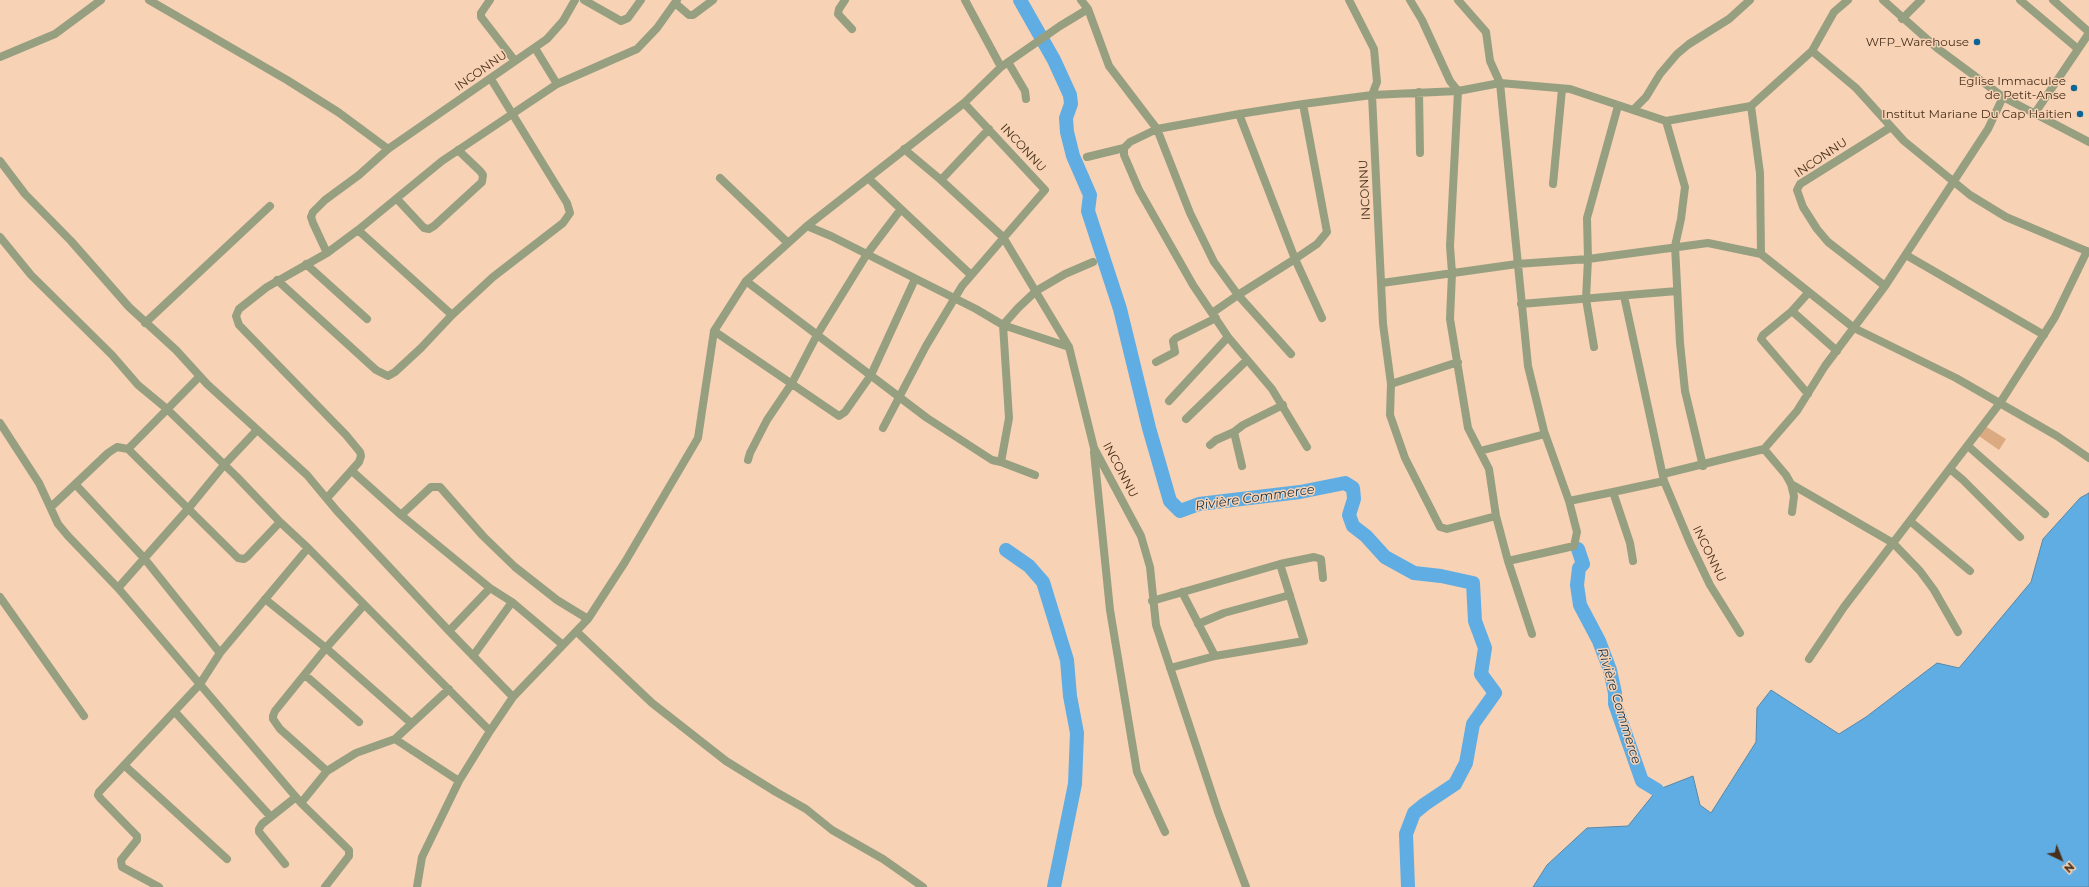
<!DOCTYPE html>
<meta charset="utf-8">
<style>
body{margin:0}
#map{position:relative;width:2089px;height:887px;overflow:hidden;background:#f8d2b4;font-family:Montserrat,sans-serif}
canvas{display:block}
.north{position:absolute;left:2041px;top:839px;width:40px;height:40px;-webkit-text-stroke:3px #f8d2b4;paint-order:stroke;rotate:137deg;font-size:11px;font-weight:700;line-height:16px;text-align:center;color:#48301b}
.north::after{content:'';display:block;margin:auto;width:14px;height:18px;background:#48301b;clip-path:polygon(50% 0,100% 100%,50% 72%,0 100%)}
</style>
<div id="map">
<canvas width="2089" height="887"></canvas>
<div class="north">N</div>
</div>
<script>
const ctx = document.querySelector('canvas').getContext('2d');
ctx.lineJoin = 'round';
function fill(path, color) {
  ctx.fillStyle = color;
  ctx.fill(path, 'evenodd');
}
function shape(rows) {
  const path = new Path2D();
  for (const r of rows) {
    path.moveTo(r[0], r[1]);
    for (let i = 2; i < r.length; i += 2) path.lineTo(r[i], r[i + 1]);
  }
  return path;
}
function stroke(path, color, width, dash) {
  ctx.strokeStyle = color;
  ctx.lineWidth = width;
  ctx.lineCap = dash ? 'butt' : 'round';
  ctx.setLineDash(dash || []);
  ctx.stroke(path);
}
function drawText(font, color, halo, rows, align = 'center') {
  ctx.font = font + ' Montserrat,sans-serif';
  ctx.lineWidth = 3;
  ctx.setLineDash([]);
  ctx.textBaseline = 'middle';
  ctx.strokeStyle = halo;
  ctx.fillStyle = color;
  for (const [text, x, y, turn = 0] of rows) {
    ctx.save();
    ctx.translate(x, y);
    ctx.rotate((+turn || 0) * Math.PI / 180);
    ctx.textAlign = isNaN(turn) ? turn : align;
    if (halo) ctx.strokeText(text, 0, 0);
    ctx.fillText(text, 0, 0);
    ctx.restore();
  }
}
fill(shape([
 [1985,426,2006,439,1999,450,1979,436]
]), '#dcaa81');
const water = shape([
 [2089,493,2089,887,1533,887,1547,865,1587,828,1628,826,1657,790,1693,776,1700,805,1711,813,1756,742,1757,708,1771,690,1839,734,1866,717,1937,663,1959,668,2031,582,2043,539,2080,498,2089,493]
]);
fill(water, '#5fade3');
stroke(water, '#5888a7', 1);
stroke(shape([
 [1020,0,1054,60,1070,95,1071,104,1066,118,1067,132,1073,156,1090,195,1088,211,1120,309,1149,428,1170,501,1180,511,1199,504,1300,492,1345,483,1353,488,1354,499,1349,515,1353,526,1366,536,1385,557,1414,573,1441,576,1473,583,1475,621,1485,648,1481,674,1495,693,1473,724,1466,763,1455,784,1425,804,1414,813,1406,834,1408,887],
 [1578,549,1583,564,1579,568,1577,585,1580,605,1599,641,1610,670,1615,693,1615,704,1642,781,1657,790],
 [1006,550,1029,566,1043,582,1067,660,1070,696,1077,733,1075,784,1054,887]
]), '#5fade3', 14);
stroke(shape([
 [149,0,287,80,338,112,388,149],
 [490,0,481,13,481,17,515,61],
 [584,0,621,21,628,18,641,0],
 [845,0,839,9,838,14,852,29],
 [1081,0,1088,9,1109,66,1157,129,1190,213,1214,262,1238,295,1295,259,1322,318],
 [1349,0,1374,49,1377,82,1372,95,1383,324,1391,384,1390,415,1405,458,1440,527,1447,529,1496,516],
 [1410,0,1422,20,1450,81,1458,91,1450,246,1452,273,1450,319,1468,428,1489,469,1496,516,1508,561,1532,634],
 [1458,0,1486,32,1490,61,1500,83,1528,366,1544,431,1569,501,1577,532,1574,546,1508,561],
 [1883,0,1937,48,2003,97,2089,142],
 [2020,0,2078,49],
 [2053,0,2089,32],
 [675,3,689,15,693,15,713,0],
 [1902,19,1921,0],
 [535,48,557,84],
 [1812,51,1856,88,1904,141,1970,195,2006,217,2089,252],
 [0,57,55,34,101,0],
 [1008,62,1025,91,1026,99],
 [1001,67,1060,26,1088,9],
 [1419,92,1420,153],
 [1303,104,1239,114,1157,129,1130,142,1124,148,1124,155,1139,190,1193,285,1228,337,1272,389,1307,447],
 [1751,106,1812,51,1834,12,1848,0],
 [1633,110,1646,97,1660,74,1677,54,1689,44,1729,19,1750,0],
 [2035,113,2089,33],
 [1239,114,1295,259,1317,244,1327,232,1303,104,1372,95,1458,91,1500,83,1570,89,1666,121,1751,106,1760,173,1761,254],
 [1666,121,1685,187,1681,219,1675,246,1680,343,1685,391,1703,466],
 [904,149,941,180,1003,237,1069,347,1094,448,1141,536,1150,567,1156,625,1218,812,1246,887],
 [1087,157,1124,148],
 [0,161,25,194,71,241,129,307,176,350,207,384,307,475,337,511,449,631,513,697],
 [720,178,788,243],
 [868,178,971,275],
 [941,180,989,129],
 [1553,184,1562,89],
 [397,199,424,228,429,229,434,226,482,182,483,175,480,171,458,150],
 [807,226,831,236,976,309,1003,325,1069,347],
 [358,230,452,315],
 [0,237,31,275,112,355,138,385,167,409,237,477,280,522,308,548,490,731],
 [327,253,313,223,311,217,313,212,325,200,359,175,388,149,547,39,563,21,575,0],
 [1906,255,2044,335],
 [306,264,367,319],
 [277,280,376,370,388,376,395,372,421,348,452,315,493,277,563,223,570,213,567,203,491,79],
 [746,281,927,418,992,460,1001,462,1009,418,1003,325,1018,308,1036,291,1065,274,1093,262],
 [1382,283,1517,264,1588,259,1708,243,1761,254,1854,328,1956,378,2057,436,2089,458],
 [1885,286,1828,242,1817,229,1803,207,1797,190,1800,184,1808,179,1891,127],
 [1809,292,1792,311,1837,351],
 [1624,296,1664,481,1690,543,1710,585,1740,633],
 [1521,304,1677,291],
 [1792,311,1763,335,1761,339,1808,394],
 [1212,313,1238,295,1291,354],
 [145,323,270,206],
 [714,331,839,416,845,412,871,375,915,279],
 [1594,347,1586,299,1588,259,1587,218,1618,106],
 [1156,362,1175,352,1173,341,1176,338,1216,318],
 [200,376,128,449,238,558,244,559,247,557,280,522],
 [1391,384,1458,362],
 [1169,401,1228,337],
 [1186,419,1247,360],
 [0,423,39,483,58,524,68,536,118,588,301,803,327,771,356,753,395,739,459,781],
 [883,428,926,346,962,286,1045,190,964,103],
 [1234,432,1242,466],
 [1210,445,1216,440,1234,432,1243,425,1283,405],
 [1968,446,2045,514],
 [1480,451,1545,434],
 [1094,452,1110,610,1137,772,1165,832],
 [748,460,750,453,767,420,792,383,817,335,867,254,901,209],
 [1001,462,1035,475],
 [1950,469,1963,480,2020,537],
 [352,471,401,515,490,588,449,631],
 [1663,474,1764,449],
 [1791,484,1893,543,1920,571,1934,590,1958,632],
 [76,485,144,558,220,653],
 [1613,492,1664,481],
 [327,498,359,462,361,456,360,452,346,435,239,325,236,316,239,309,267,287,327,253,358,230,442,161,557,84,637,49,657,28,677,0],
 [1569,501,1613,492,1630,543,1633,561],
 [51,507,108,453,117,447,128,449],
 [1792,512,1794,496,1791,484,1786,475,1764,449,1797,411,1825,366,1885,286,1988,129,2003,97],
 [401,515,431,487,440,487,483,536,515,567,557,600,588,619],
 [1910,521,1970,571],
 [118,588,188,509,224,465,257,430],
 [490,588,512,602],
 [1182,592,1215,656],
 [0,597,84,716],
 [265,599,326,648,411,723],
 [1152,601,1280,564,1314,557,1321,559,1323,578],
 [1198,624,1224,613,1290,595],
 [577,632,652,703,726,761,776,792,806,809,832,830,883,859,923,887],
 [473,656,512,602,563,645],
 [1809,659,1844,607,2000,403,2055,317,2087,251],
 [1170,668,1215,656,1304,641,1280,564],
 [305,675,359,722],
 [176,713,271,817],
 [395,739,449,689],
 [124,765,227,859],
 [327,771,280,729,273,719,273,716,275,711,326,648,364,605],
 [301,803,349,850,349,856,325,887],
 [285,864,259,832,259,829,262,824,296,797],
 [159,887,122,867,121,860,137,840,137,836,101,799,98,795,99,792,200,684,220,653,308,548],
 [417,887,422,857,459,781,490,731,513,697,588,619,625,562,698,438,714,331,746,281,807,226,964,103,1001,67,965,0]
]), '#979f81', 8);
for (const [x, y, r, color] of [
 [1977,42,4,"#0c6596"],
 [2074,88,4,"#0c6596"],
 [2080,114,4,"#0c6596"]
]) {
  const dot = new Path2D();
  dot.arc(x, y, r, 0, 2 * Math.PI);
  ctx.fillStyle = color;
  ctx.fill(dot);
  stroke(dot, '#f8d2b4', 1.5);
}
drawText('12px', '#48301b', '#f8d2b4', [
 ["WFP_Warehouse",1969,42],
 ["Eglise Immaculee",2066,81],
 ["de Petit-Anse",2066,95],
 ["Institut Mariane Du Cap Haitien",2072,114]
], 'right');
drawText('12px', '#48301b', '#f8d2b4', [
 ["INCONNU",481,71,-35],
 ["INCONNU",1023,148,47],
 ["INCONNU",1821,158,-34],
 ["INCONNU",1365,190,-93],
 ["INCONNU",1120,470,62],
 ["INCONNU",1709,554,64]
]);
drawText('italic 13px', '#14364c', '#f8d2b4', [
 ["Rivière Commerce",1255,498,-8],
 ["Rivière Commerce",1619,706,73]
]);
</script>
